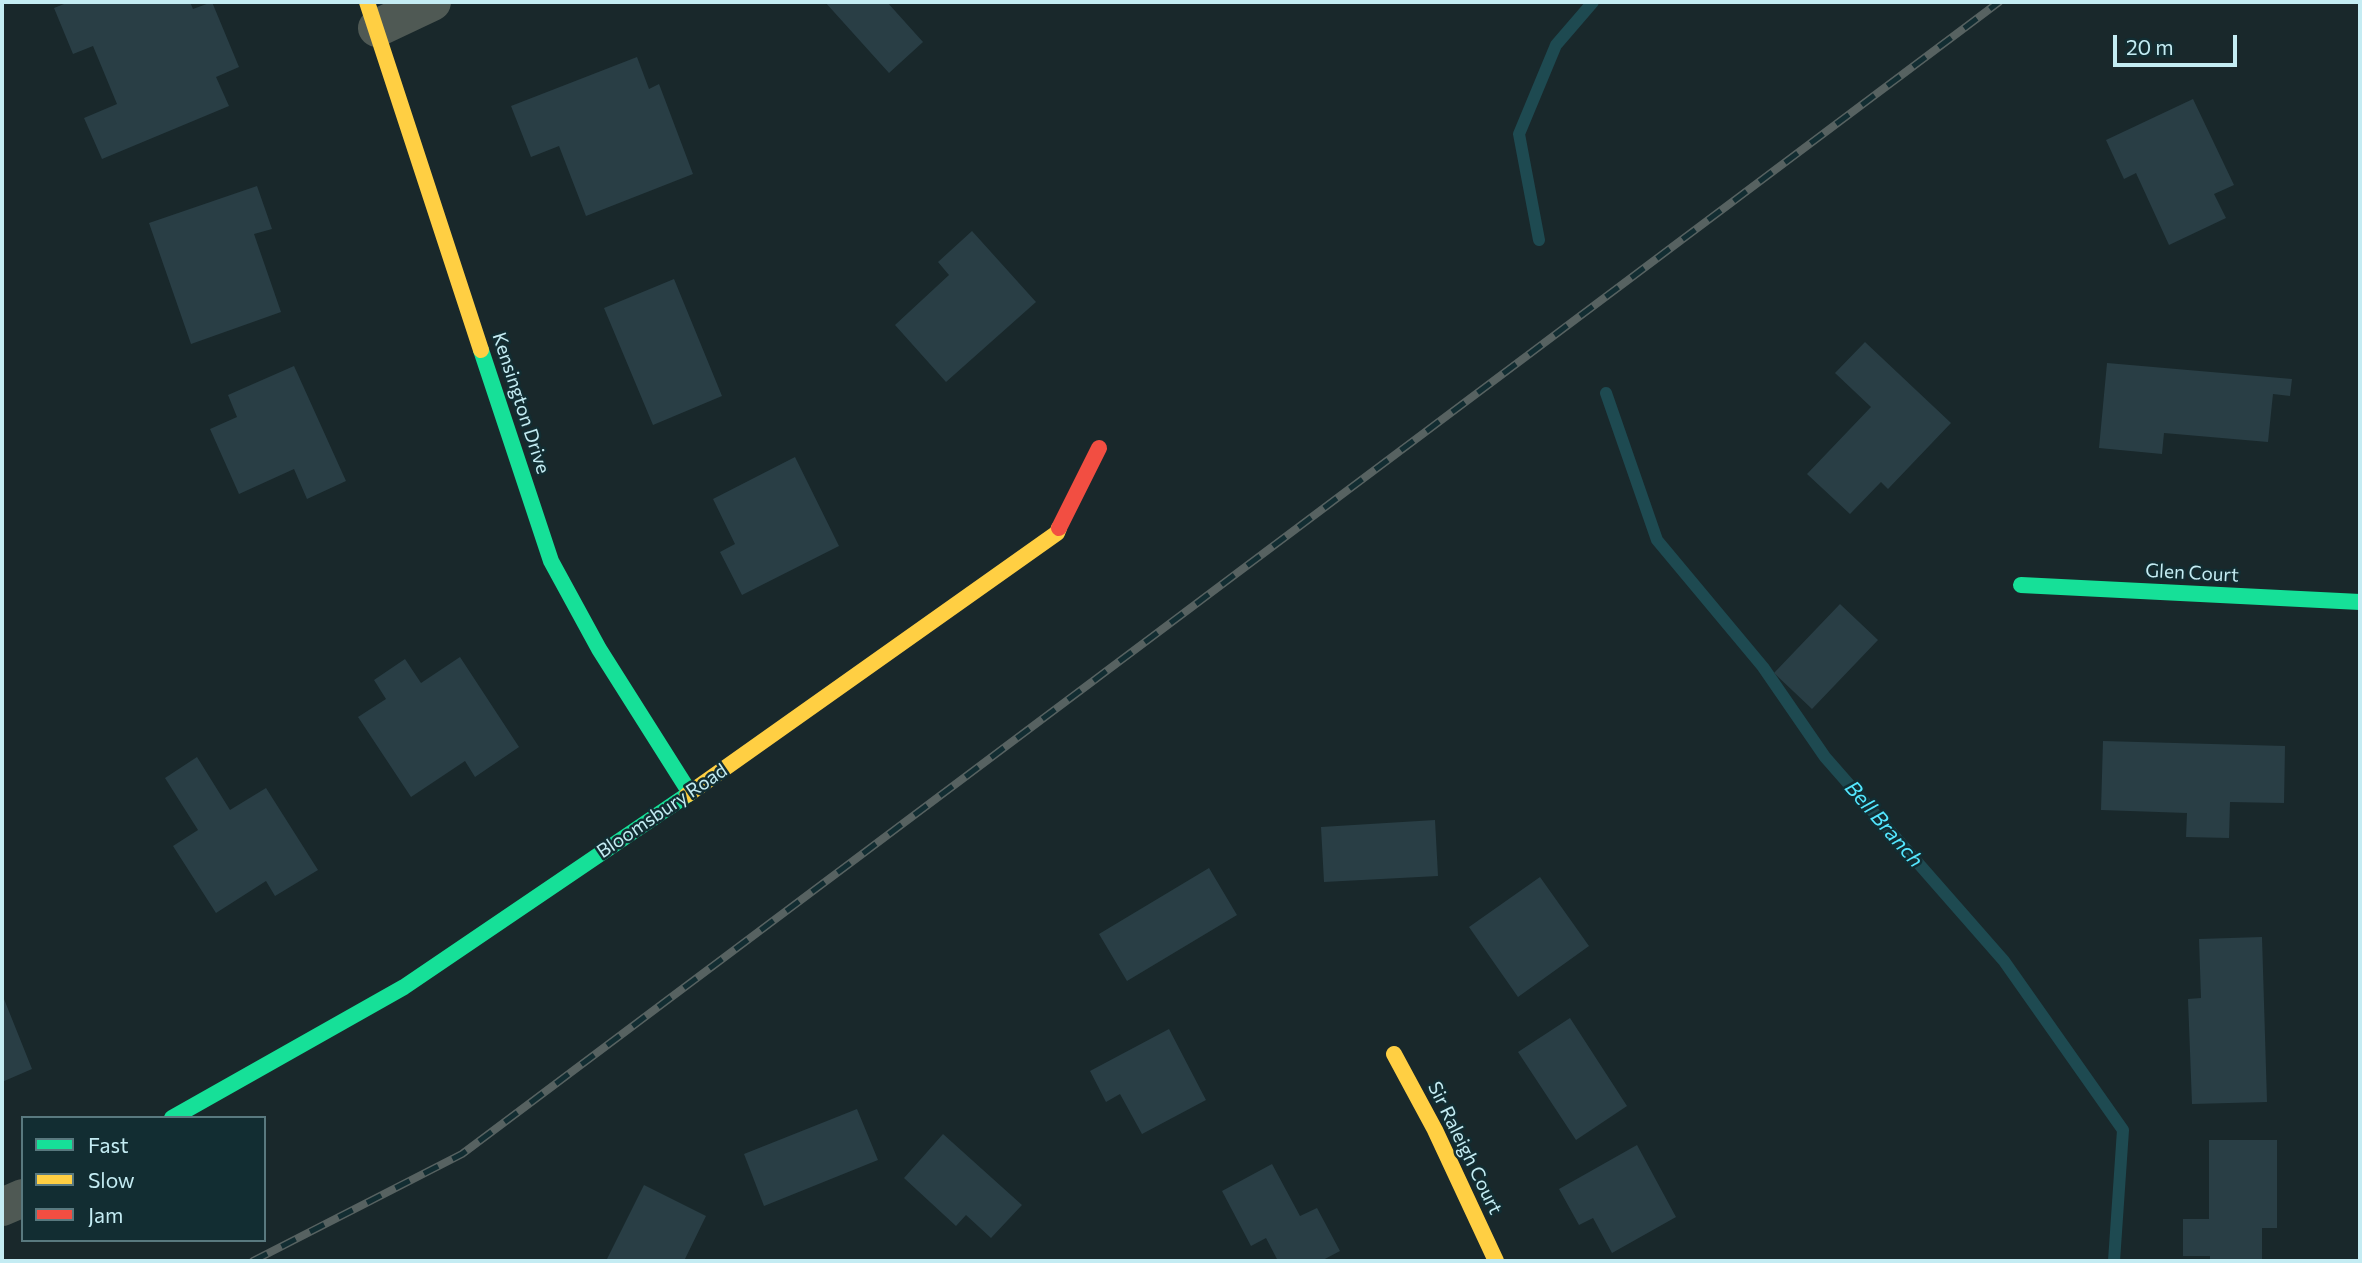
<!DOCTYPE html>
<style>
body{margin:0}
#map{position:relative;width:2362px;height:1263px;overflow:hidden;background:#19282b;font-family:Commissioner,sans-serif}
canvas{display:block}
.frame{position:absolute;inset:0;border:4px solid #c4ecf3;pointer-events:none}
.legend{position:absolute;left:21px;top:1116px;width:245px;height:126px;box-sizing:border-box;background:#122d32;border:2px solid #59797f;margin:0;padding:9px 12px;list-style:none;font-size:21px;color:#c4ecf3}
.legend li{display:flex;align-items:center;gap:14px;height:35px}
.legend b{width:35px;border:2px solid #59797f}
.scale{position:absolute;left:2113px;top:35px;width:124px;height:32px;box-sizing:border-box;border:4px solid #c4ecf3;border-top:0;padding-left:9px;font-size:21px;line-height:24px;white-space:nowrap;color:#c4ecf3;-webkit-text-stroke:5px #122d32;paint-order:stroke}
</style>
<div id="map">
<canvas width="2362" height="1263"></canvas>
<div class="frame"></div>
<ul class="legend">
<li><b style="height:9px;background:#16e098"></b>Fast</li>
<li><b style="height:9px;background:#ffcf43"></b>Slow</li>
<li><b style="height:9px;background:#f24e42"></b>Jam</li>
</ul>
<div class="scale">20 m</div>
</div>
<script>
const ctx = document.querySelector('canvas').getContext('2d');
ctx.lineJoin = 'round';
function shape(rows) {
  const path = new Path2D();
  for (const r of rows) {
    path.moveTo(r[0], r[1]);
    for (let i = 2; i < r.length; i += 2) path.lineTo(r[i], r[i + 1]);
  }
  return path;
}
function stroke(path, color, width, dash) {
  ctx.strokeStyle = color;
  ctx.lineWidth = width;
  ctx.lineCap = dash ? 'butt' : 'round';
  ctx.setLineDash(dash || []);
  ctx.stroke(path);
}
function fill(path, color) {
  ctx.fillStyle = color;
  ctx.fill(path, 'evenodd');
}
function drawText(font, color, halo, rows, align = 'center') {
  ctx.font = font + ' Commissioner,sans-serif';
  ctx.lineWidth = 5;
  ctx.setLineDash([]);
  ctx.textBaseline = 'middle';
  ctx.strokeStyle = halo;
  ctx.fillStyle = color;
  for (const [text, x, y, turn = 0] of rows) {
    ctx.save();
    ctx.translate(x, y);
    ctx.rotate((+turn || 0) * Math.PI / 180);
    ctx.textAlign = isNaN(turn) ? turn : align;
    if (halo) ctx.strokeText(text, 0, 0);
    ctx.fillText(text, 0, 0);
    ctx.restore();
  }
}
stroke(shape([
 [1539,240,1519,134,1556,45,1593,2],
 [1606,393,1657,540,1763,667,1825,757,2004,961,2123,1130,2114,1261]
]), '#1e4a51', 12);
fill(shape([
 [69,2,190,2,193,9,212,2,239,67,216,77,229,106,102,159,84,118,117,104,93,46,73,54,54,8],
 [825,2,887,2,923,42,889,73],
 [637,57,649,89,659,84,693,174,586,216,559,146,531,157,511,106],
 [2193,99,2234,185,2214,194,2226,218,2169,245,2136,173,2124,179,2106,140],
 [257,186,272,229,254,234,281,312,191,344,149,223],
 [972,231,1036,302,946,382,895,325,949,275,938,262],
 [674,279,722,396,653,425,604,308],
 [1865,342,1951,423,1888,489,1881,482,1850,514,1807,474,1871,407,1835,373],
 [2107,363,2292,379,2290,396,2273,394,2268,442,2164,433,2162,454,2099,448],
 [294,366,346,481,307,499,294,469,239,494,210,429,237,417,228,395],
 [795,457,839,546,742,595,720,552,735,544,713,499],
 [1840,604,1878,640,1812,709,1774,673],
 [460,657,519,747,475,777,465,761,411,797,358,717,386,699,374,680,405,659,421,683],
 [2103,741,2285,746,2284,803,2230,802,2229,838,2186,837,2187,813,2101,810],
 [197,757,230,810,266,788,318,870,275,896,266,881,216,913,173,846,198,830,165,778],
 [1435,820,1438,876,1324,882,1321,827],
 [1209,868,1237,915,1127,981,1099,934],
 [1540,877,1589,946,1518,997,1469,927],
 [2262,937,2267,1102,2192,1104,2188,999,2201,998,2199,939],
 [2,994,32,1069,2,1082],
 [1570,1018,1627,1106,1576,1140,1518,1052],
 [1169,1029,1206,1100,1142,1134,1120,1094,1106,1102,1090,1071],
 [857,1109,878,1160,764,1206,744,1154],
 [943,1134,1022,1205,991,1238,966,1215,956,1226,904,1178],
 [2209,1140,2277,1140,2277,1228,2262,1228,2262,1261,2210,1261,2210,1256,2183,1256,2183,1219,2209,1219],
 [1637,1145,1676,1217,1612,1253,1593,1218,1579,1225,1559,1189],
 [1272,1164,1300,1216,1317,1208,1340,1251,1321,1261,1278,1261,1266,1238,1251,1246,1222,1191],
 [644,1185,706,1216,684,1261,606,1261]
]), '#293e45');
stroke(shape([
 [377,28,432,2],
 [2,1207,23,1198]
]), '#4f5954', 38);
stroke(shape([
 [481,350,551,561,599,649,690,793],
 [2021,585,2360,602],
 [172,1118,404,987,687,795]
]), '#16e098', 16);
stroke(shape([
 [367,2,481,350],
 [687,795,1057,533,1059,528],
 [1394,1054,1435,1130,1496,1261]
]), '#ffcf43', 16);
stroke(shape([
 [1059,528,1099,448]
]), '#f24e42', 16);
const rail = shape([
 [253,1261,462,1154,1999,2]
]);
stroke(rail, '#576261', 8);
stroke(rail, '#122d32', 5, [16]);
drawText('19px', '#c4ecf3', '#122d32', [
 ["Kensington Drive",521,403,72],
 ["Glen Court",2192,573,3],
 ["Bloomsbury Road",662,811,-34],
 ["Sir Raleigh Court",1465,1148,64]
]);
drawText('italic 21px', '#54e7ff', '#122d32', [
 ["Bell Branch",1884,824,49]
]);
</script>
